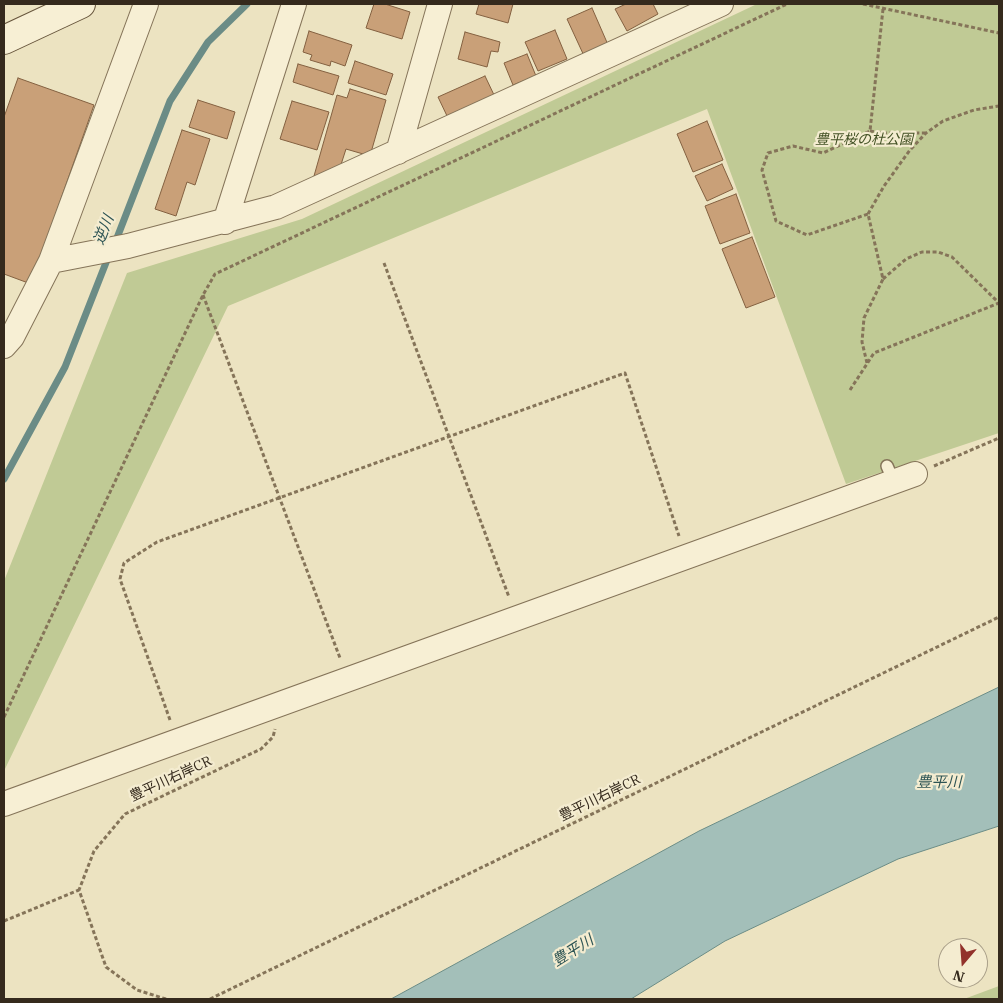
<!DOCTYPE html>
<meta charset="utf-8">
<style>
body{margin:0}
#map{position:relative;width:1003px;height:1003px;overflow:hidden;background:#ece3c1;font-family:"IBM Plex Serif",serif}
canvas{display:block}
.frame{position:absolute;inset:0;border:5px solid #352a1d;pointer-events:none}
.north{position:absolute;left:938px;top:938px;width:50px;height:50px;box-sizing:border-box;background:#f4ecd0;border:1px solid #a89e88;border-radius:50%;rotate:198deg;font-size:14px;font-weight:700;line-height:20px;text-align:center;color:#352a1d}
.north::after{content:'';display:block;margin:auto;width:18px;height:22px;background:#92322b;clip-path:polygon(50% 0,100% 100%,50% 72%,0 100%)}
</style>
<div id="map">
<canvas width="1003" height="1003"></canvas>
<div class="frame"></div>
<div class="north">N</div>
</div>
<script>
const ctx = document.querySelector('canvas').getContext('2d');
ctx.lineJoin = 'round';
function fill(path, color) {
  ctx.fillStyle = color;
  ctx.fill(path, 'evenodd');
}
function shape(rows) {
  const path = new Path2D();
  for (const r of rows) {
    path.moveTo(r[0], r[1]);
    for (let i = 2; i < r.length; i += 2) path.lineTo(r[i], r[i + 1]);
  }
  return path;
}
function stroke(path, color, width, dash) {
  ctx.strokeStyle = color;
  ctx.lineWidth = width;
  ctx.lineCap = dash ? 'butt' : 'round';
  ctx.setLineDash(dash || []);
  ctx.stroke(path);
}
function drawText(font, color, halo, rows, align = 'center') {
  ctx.font = font + ' "IBM Plex Serif","Noto Sans JP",serif';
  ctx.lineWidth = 4.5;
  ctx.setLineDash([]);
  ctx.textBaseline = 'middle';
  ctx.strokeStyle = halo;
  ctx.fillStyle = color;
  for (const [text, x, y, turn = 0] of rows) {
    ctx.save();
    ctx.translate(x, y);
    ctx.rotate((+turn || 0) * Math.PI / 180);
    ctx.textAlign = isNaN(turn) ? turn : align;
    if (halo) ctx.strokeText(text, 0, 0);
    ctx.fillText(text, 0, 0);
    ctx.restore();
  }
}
fill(shape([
 [757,4,999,4,999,433,846,484,707,109,228,306,4,771,4,581,127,273,302,219],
 [999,986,999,999,964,999]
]), '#c0ca95');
const water = shape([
 [999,687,999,826,898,859,725,941,631,999,391,999,699,831,999,687]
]);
fill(water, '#a3bfb9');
stroke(water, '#6b8c86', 1);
stroke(shape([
 [115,243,170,101,208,42,247,4],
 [4,479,65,367,109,255]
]), '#6b8c86', 7);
const building = shape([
 [374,4,385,4,410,12,402,39,366,28,374,4],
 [479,4,513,4,508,23,476,14,479,4],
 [626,4,653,4,658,14,627,31,615,9,626,4],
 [592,8,609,47,585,58,567,19,592,8],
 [555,30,567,59,538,71,525,42,555,30],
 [309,31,352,45,345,66,331,61,330,66,310,60,312,55,303,52,309,31],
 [465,32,500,42,498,52,491,51,487,67,458,59,465,32],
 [527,54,536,76,513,85,504,63,527,54],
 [355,61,393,74,386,95,348,83,355,61],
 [298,64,339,76,333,95,293,82,298,64],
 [485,76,495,97,448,118,438,97,485,76],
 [18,78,94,105,31,284,4,274,4,117,18,78],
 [350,89,386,100,370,156,346,149,338,174,327,180,314,176,337,95,347,98,350,89],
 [198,100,235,112,227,139,189,127,198,100],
 [292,101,329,112,317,150,280,139,292,101],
 [707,121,723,160,693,172,677,134,707,121],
 [182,130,210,139,195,185,187,182,176,216,155,209,182,130],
 [722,164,733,189,707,201,695,176,722,164],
 [736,194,750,233,720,244,705,206,736,194],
 [752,237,775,297,746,308,722,249,752,237]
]);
fill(building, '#c9a078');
stroke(building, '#836040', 1);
const lane = shape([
 [887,466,894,482]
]);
const street = shape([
 [398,152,440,4],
 [225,222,294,4],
 [51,261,128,246,276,207,721,4],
 [4,346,12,337,51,261,146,4],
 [4,804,915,474]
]);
const secondary = shape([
 [4,40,81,4]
]);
stroke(lane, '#857459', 14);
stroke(street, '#857459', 26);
stroke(secondary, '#67553c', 30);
stroke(shape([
 [863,4,999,33],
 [870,131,883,133,926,133],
 [868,214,884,186,910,150,926,133,943,121,974,110,999,106],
 [384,263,509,597],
 [883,279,906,259,922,252,938,252,952,257,999,303],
 [203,295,340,658],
 [867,363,862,342,864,318,883,279,868,214,807,235,776,221,762,170,768,153,793,146,823,153,870,131,883,9],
 [850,390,874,353,999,303],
 [934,466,999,438],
 [4,717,203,295,215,274,787,4],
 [170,720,120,579,124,563,157,542,625,373,679,536],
 [4,921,79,890],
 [166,999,137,990,106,967,79,890,94,851,125,814,261,749,273,737,275,729],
 [210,999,999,617]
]), '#857459', 3, [4, 2.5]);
stroke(lane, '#f7efd4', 11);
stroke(street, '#f7efd4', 24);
stroke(secondary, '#f7efd4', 28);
drawText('italic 14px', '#425124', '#f4ecd0', [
 ["豊平桜の杜公園",864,140]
]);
drawText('14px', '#352a1d', '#f4ecd0', [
 ["豊平川右岸CR",171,779,-25],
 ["豊平川右岸CR",600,798,-26]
]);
drawText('italic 15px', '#2d5454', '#f4ecd0', [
 ["逆川",104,230,-68],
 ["豊平川",939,783],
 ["豊平川",573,951,-32]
]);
</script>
